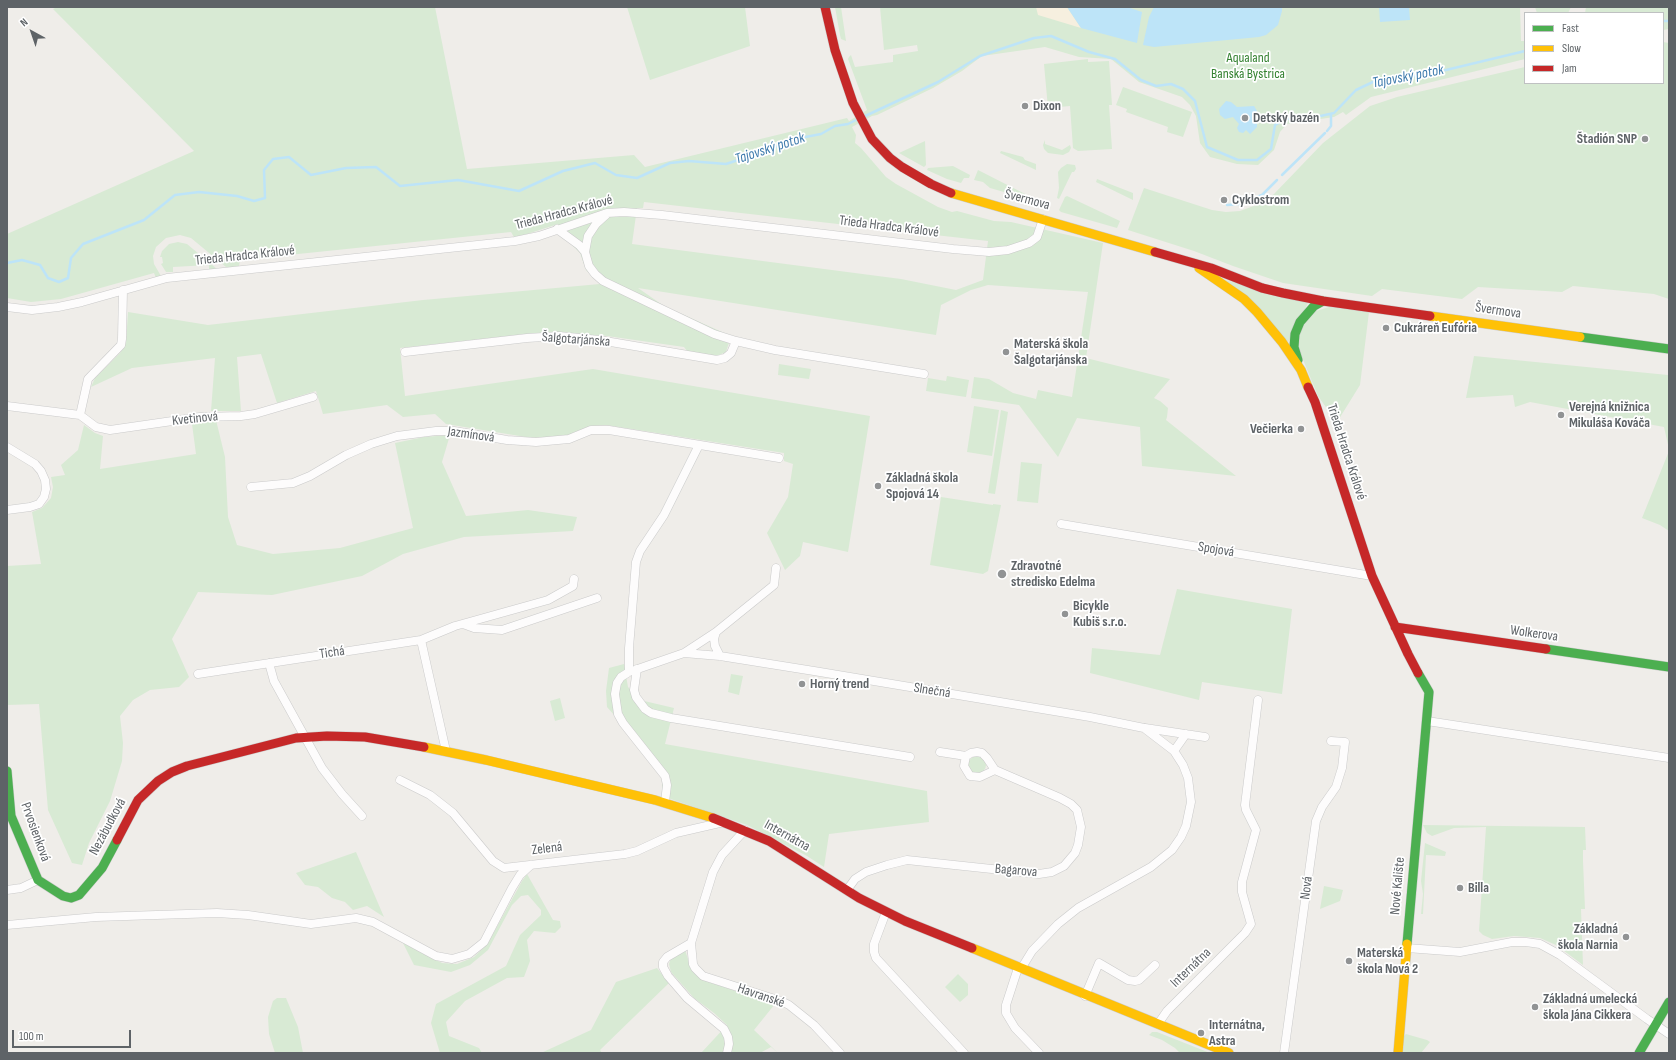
<!DOCTYPE html>
<meta charset="utf-8">
<style>
body{margin:0}
#map{position:relative;width:1676px;height:1060px;overflow:hidden;background:#efede9;font-family:"Sofia Sans Condensed",sans-serif}
canvas{display:block}
.frame{position:absolute;inset:0;border:8px solid #5e6367;pointer-events:none}
.legend{position:absolute;left:1524px;top:12px;width:140px;height:72px;box-sizing:border-box;background:#fff;border:1px solid #bfc1c2;margin:0;padding:5px 7px;list-style:none;font-size:12px;color:#5e6367}
.legend li{display:flex;align-items:center;gap:8px;height:20px}
.legend b{width:20px;border:1px solid #bfc1c2}
.north{position:absolute;left:12px;top:12px;width:40px;height:40px;-webkit-text-stroke:3px #fff;paint-order:stroke;rotate:320deg;font-size:11px;font-weight:700;line-height:16px;text-align:center;color:#5e6367}
.north::after{content:'';display:block;margin:auto;width:14px;height:18px;background:#5e6367;clip-path:polygon(50% 0,100% 100%,50% 72%,0 100%)}
.scale{position:absolute;left:12px;top:1030px;width:119px;height:18px;box-sizing:border-box;border:2px solid #5e6367;border-top:0;padding-left:5px;font-size:12px;line-height:14px;white-space:nowrap;color:#5e6367;-webkit-text-stroke:3px #fff;paint-order:stroke}
</style>
<div id="map">
<canvas width="1676" height="1060"></canvas>
<div class="frame"></div>
<ul class="legend">
<li><b style="height:5px;background:#4caf50"></b>Fast</li>
<li><b style="height:5px;background:#ffc107"></b>Slow</li>
<li><b style="height:5px;background:#c62828"></b>Jam</li>
</ul>
<div class="north">N</div>
<div class="scale">100 m</div>
</div>
<script>
const ctx = document.querySelector('canvas').getContext('2d');
ctx.lineJoin = 'round';
function fill(path, color) {
  ctx.fillStyle = color;
  ctx.fill(path, 'evenodd');
}
function shape(rows) {
  const path = new Path2D();
  for (const r of rows) {
    if (r.length === 3) {
      path.moveTo(r[0] + r[2], r[1]);
      path.arc(r[0], r[1], r[2], 0, 2 * Math.PI);
      continue;
    }
    path.moveTo(r[0], r[1]);
    for (let i = 2; i < r.length; i += 2) path.lineTo(r[i], r[i + 1]);
  }
  return path;
}
function stroke(path, color, width, dash) {
  ctx.strokeStyle = color;
  ctx.lineWidth = width;
  ctx.lineCap = dash ? 'butt' : 'round';
  ctx.setLineDash(dash || []);
  ctx.stroke(path);
}
function drawText(font, color, halo, rows, align = 'center') {
  ctx.font = font + ' "Sofia Sans Condensed",sans-serif';
  ctx.lineWidth = 3.5;
  ctx.setLineDash([]);
  ctx.textBaseline = 'middle';
  ctx.strokeStyle = halo;
  ctx.fillStyle = color;
  for (const [text, x, y, turn = 0] of rows) {
    ctx.save();
    ctx.translate(x, y);
    ctx.rotate((+turn || 0) * Math.PI / 180);
    ctx.textAlign = isNaN(turn) ? turn : align;
    if (halo) ctx.strokeText(text, 0, 0);
    ctx.fillText(text, 0, 0);
    ctx.restore();
  }
}
fill(shape([
 [57,7,435,7,467,169,634,155,645,167,847,118,849,121,867,110,848,59,849,57,851,55,855,67,893,62,893,55,918,51,917,45,884,50,880,7,1520,7,1521,41,1525,41,1525,59,1371,97,1346,115,1343,112,1334,117,1287,124,1280,132,1274,150,1258,165,1237,164,1210,157,1200,143,1196,116,1190,105,1182,97,1139,82,1111,59,1079,57,1045,47,982,56,962,71,933,88,877,115,872,116,852,127,856,135,855,143,861,148,886,177,896,184,938,207,952,212,957,211,994,221,1011,222,1103,243,1086,358,1170,379,1154,398,1160,401,1168,408,1167,417,1166,420,1236,476,1142,466,1140,427,1077,418,1058,457,1019,405,971,398,974,377,989,379,1013,393,1036,399,1038,390,1072,397,1088,292,988,285,971,290,941,305,936,335,638,288,664,306,731,336,726,352,717,356,687,351,684,347,600,335,599,336,553,332,536,333,400,348,405,396,593,369,870,416,848,552,803,542,800,556,785,570,767,533,788,497,793,464,784,461,784,453,606,425,590,426,566,436,532,438,446,424,435,414,403,417,387,405,323,414,316,391,277,403,261,354,237,357,241,411,211,411,215,358,132,368,91,387,95,378,120,353,126,343,128,312,208,325,423,300,600,284,586,270,580,253,571,244,562,238,558,224,521,236,514,237,511,232,240,260,239,266,233,267,226,267,191,238,180,235,166,238,156,247,153,256,154,264,161,276,156,278,154,273,61,299,31,302,7,298,7,234,194,151,53,9],
 [644,202,988,241,983,280,956,290,901,279,632,244,637,208,643,208],
 [627,7,745,7,750,46,650,80],
 [835,7,841,7,846,41,841,39,840,35],
 [1535,7,1571,7,1568,13,1537,13],
 [1586,7,1669,7,1669,29,1663,30,1663,13,1585,13],
 [1663,42,1669,43,1669,299,1654,294,1573,286,1562,292,1478,287,1462,299,1382,289,1372,296,1283,283,1233,266,1194,251,1128,230,1144,188,1212,210,1226,212,1240,211,1262,203,1274,194,1323,143,1370,106,1397,97,1525,67,1525,83,1663,83],
 [1088,59,1088,62,1109,61,1112,105,1109,105,1112,149,1078,151,1073,148,1070,106,1048,108,1044,64],
 [1123,87,1192,112,1183,137,1167,132,1168,127,1126,112,1127,109,1116,105],
 [1045,140,1045,144,1062,150,1070,145,1071,148,1069,152,1063,155,1048,153,1044,149,1043,145],
 [925,141,926,165,924,167,899,153],
 [1001,151,1023,157,1025,160,1036,164,1036,170,1000,153],
 [1067,164,1075,165,1076,169,1074,172,1072,172,1059,199,1057,198,1059,188,1058,172,1061,168],
 [953,166,970,175,969,178,964,178,961,183,947,179,927,170,928,168],
 [978,170,1029,196,1032,200,990,188,983,182,974,180],
 [1097,179,1133,193,1133,200,1096,182],
 [1067,196,1120,221,1117,228,1061,212,1059,210,1065,197],
 [178,242,187,244,217,269,209,270,209,265,173,267,173,272,166,272,161,264,163,263,162,257,160,257,162,251,169,244],
 [1225,280,1308,303,1289,341,1288,342],
 [1329,307,1369,312,1360,385,1334,427,1328,410,1318,396,1299,350,1300,332,1305,323,1316,311],
 [1474,356,1668,375,1669,373,1669,449,1664,427,1530,402,1515,407,1513,395,1466,398],
 [779,364,811,369,809,379,778,375],
 [947,376,969,380,966,397,926,391,928,378,946,381],
 [974,406,999,410,992,456,967,452],
 [1001,410,1008,412,995,494,988,493],
 [216,420,225,457,228,517,237,545,273,554,340,548,413,528,395,443,424,437,450,435,442,462,466,516,528,510,577,517,573,531,464,537,403,554,362,576,272,595,198,592,172,639,189,677,179,687,150,690,133,700,120,716,123,743,122,761,110,801,89,843,82,865,72,863,48,810,39,704,7,705,7,566,41,564,32,512,42,508,51,498,53,487,51,477,65,475,61,465,78,450,84,425,95,433,103,436,100,469,196,454,192,424],
 [1669,451,1669,531,1660,525,1642,518],
 [1021,462,1042,464,1038,503,1017,501],
 [941,497,993,505,993,504,1001,505,988,571,983,574,930,565],
 [1177,589,1292,609,1282,694,1202,682,1199,700,1090,673,1092,648,1160,655],
 [624,664,628,687,640,700,674,708,665,744,927,791,929,822,829,834,824,867,807,856,747,825,662,796,662,769,607,707,606,691,609,668],
 [731,674,743,676,739,695,728,692],
 [560,698,565,718,555,721,550,701],
 [977,765,9],
 [1423,825,1585,827,1586,850,1583,850,1583,861,1585,909,1581,909,1583,965,1556,945,1540,938,1514,936,1492,939,1483,935,1479,931,1486,827,1454,828,1432,836,1427,833],
 [1425,843,1446,852,1445,856,1426,855,1423,914,1421,914,1423,894,1421,881],
 [356,852,384,917,367,906,353,910,345,902,332,898,318,887,305,885,296,873],
 [527,874,553,920,560,921,561,927,555,933,534,931,527,940,530,961,524,977,507,978,465,1001,446,1022,449,1036,479,1048,482,1053,440,1053,431,1023,436,1004,506,966,520,935,541,915,541,910,528,895,521,896,512,905,488,950,470,965,451,972,414,965,403,943,442,963,457,964,474,957,488,943,522,881],
 [1324,886,1343,890,1340,901,1320,909],
 [685,950,691,968,703,980,775,1004,754,1030,778,1053,771,1047,760,1053,701,1053,727,1025,714,1013,694,998,671,972,669,964,671,958],
 [657,968,669,983,600,1050,602,1053,541,1053,591,1030,616,982],
 [958,974,968,984,968,995,960,1002,945,987],
 [277,998,286,998,298,1027,303,1053,275,1053,269,1034,268,1017,273,1001],
 [1152,1032,1157,1032,1210,1053,1180,1053,1175,1048,1162,1040,1149,1035],
 [1406,1034,1427,1040,1430,1042,1421,1053,1403,1053,1404,1036]
]), '#d8ead4');
fill(shape([
 [1036,7,1067,7,1081,28,1038,15]
]), '#f6efdf');
fill(shape([
 [1067,7,1127,7,1142,12,1137,43,1081,28],
 [1154,7,1282,7,1282,11,1278,25,1266,35,1259,37,1154,47,1143,45,1149,17],
 [1379,7,1409,7,1410,20,1380,22],
 [1226,101,1231,102,1237,107,1254,106,1257,111,1257,127,1250,134,1246,130,1243,133,1239,132,1237,128,1239,124,1233,117,1225,119,1220,115,1219,109]
]), '#bde4f8');
stroke(shape([
 [1663,21,1669,21],
 [863,117,938,82,980,56,1034,38,1051,36,1089,52,1115,59,1141,80,1156,86,1171,84,1183,89,1195,101,1207,147,1238,160,1257,160,1271,149,1275,125,1286,119,1316,117,1334,113,1356,90,1375,81,1405,78,1446,70,1525,51],
 [1327,131,1331,126,1331,114],
 [1282,175,1325,133],
 [1241,203,1262,195,1277,180],
 [1227,205,1239,204],
 [7,263,22,260,40,265,48,278,59,282,68,278,71,258,83,244,144,220,175,195,199,192,237,196,254,201,265,198,264,170,273,159,289,157,311,175,346,168,376,167,400,186,458,180,519,191,563,171,595,163,616,175,637,178,670,163,689,161,726,164,762,152,795,139,821,134,835,126,848,124,858,119]
]), '#bde4f8', 2.5);
const street = shape([
 [606,215,596,224,588,236,585,252,589,266,595,274,603,281,714,334,736,341,775,350,924,374],
 [557,229,579,245,585,252],
 [7,307,32,310,58,307,82,302,167,278,515,241,539,236,607,213,624,212,662,215,953,249,989,252,1008,250,1029,243,1037,237,1043,219],
 [405,352,527,338,559,336,599,340,717,360,725,358,731,353,736,341],
 [7,406,80,415,96,427,110,430,200,417,241,416,255,414,313,397],
 [80,415,88,379,121,345,122,339,123,290],
 [7,447,35,464,41,471,45,480,46,489,44,497,39,504,30,507,7,510],
 [251,487,293,483,310,476,346,455,371,444,397,436,436,431,454,431,507,440,536,442,569,439,591,430,609,430,779,458],
 [1061,524,1372,576],
 [463,624,474,628,502,630,597,598],
 [421,640,446,751],
 [684,653,720,656,814,671,1090,717,1144,728,1174,751,1183,765,1188,778,1191,802,1186,826,1181,837,1172,850,1151,867,1078,908,1058,924,1032,951,1021,969],
 [720,656,715,646,714,639,716,632,774,585,776,568],
 [269,663,274,681,322,768,342,794,362,816],
 [637,669,634,690,636,697,645,709,651,713,671,718,910,757],
 [629,672,629,648,636,562,640,551,664,515,699,445],
 [198,674,421,640,455,626,548,600,573,586,574,579],
 [1427,721,1669,758],
 [1145,728,1205,737],
 [1174,751,1186,734],
 [940,752,966,756],
 [400,780,430,795,453,813,493,861,504,868,625,854,637,851,676,833,724,822],
 [665,802,667,785,665,776,623,723,618,714,615,694,617,683,621,677,629,672,684,653,716,632],
 [745,830,722,855,713,872,691,943,693,964,695,968,703,976,781,1001,789,1005,814,1025,840,1053],
 [7,890,21,888,38,880],
 [847,890,855,879,866,872,887,865,907,860,1039,874,1052,872,1064,866,1075,853,1078,845,1081,827,1077,810,1071,804,1060,798,995,770,987,758,982,753,977,752,971,753,966,756,964,766,970,776,980,777,995,770],
 [886,912,874,944,874,952,876,958,964,1053],
 [7,925,96,917,217,913,248,915,311,924,356,918,373,922,436,956,452,959,469,954,484,942,512,888,520,875,531,865],
 [691,943,667,957,663,962,663,967,668,976,687,998,724,1029,728,1037,729,1044,727,1053],
 [1407,948,1460,952,1512,942,1526,942,1540,944,1560,955,1647,1019,1669,1034],
 [1018,968,1006,1005,1006,1013,1015,1028,1039,1053],
 [1085,996,1099,963,1128,980,1135,981,1139,980,1155,965],
 [1158,1024,1167,1011,1245,933,1251,924,1242,892,1242,882,1256,830,1246,810,1245,805,1258,700],
 [1284,1053,1316,821,1322,807,1336,787,1342,768,1345,742,1331,741]
]);
const fast = shape([
 [1580,337,1669,349],
 [1298,360,1294,347,1295,334,1300,322,1314,306,1323,301],
 [1546,649,1669,667],
 [7,771,11,816,38,880,63,896,71,898,79,895,102,868,117,840],
 [1407,944,1429,692,1418,673],
 [1639,1053,1669,1002]
]);
const slow = shape([
 [951,193,1155,252],
 [1199,268,1244,299,1257,312,1282,342,1301,370,1308,387],
 [1430,316,1580,337],
 [424,747,486,760,655,800,713,818],
 [972,948,1229,1053],
 [1398,1053,1407,944]
]);
const jam = shape([
 [825,7,835,50,853,103,872,139,890,158,902,167,931,184,951,193],
 [1155,252,1211,268,1262,288,1283,293,1323,301,1430,316],
 [1308,387,1315,402,1372,576,1408,654,1418,673],
 [1395,627,1546,649],
 [713,818,769,841,859,898,905,921,972,948],
 [117,840,138,800,158,781,172,772,187,766,296,738,327,736,365,737,424,747]
]);
stroke(street, '#cacaca', 9);
stroke(fast, '#cbcbcb', 10);
stroke(slow, '#cbcbcb', 10);
stroke(jam, '#cbcbcb', 10);
stroke(street, '#fdfcfc', 8);
stroke(fast, '#4caf50', 9);
stroke(slow, '#ffc107', 9);
stroke(jam, '#c62828', 9);
for (const [x, y, r, color] of [
 [1025,106,4,"#919394"],
 [1245,118,4,"#919394"],
 [1645,139,4,"#919394"],
 [1224,200,4,"#919394"],
 [1386,328,4,"#919394"],
 [1006,352,4,"#919394"],
 [1561,415,4,"#919394"],
 [1301,429,4,"#919394"],
 [878,486,4,"#919394"],
 [1002,574,5,"#919394"],
 [1065,614,4,"#919394"],
 [802,684,4,"#919394"],
 [1460,888,4,"#919394"],
 [1626,937,4,"#919394"],
 [1349,961,4,"#919394"],
 [1535,1007,4,"#919394"],
 [1201,1033,4,"#919394"]
]) {
  const dot = new Path2D();
  dot.arc(x, y, r, 0, 2 * Math.PI);
  ctx.fillStyle = color;
  ctx.fill(dot);
  stroke(dot, '#fff', 1.5);
}
drawText('14px', '#348231', '#fff', [
 ["Aqualand",1248,58],
 ["Banská Bystrica",1248,74]
]);
drawText('bold 14px', '#5e6367', '#fff', [
 ["Dixon",1033,106],
 ["Detský bazén",1253,118],
 ["Štadión SNP",1637,139,"right"],
 ["Cyklostrom",1232,200],
 ["Cukráreň Eufória",1394,328],
 ["Materská škola",1014,344],
 ["Šalgotarjánska",1014,360],
 ["Verejná knižnica",1569,407],
 ["Mikuláša Kováča",1569,423],
 ["Večierka",1293,429,"right"],
 ["Základná škola",886,478],
 ["Spojová 14",886,494],
 ["Zdravotné",1011,566],
 ["stredisko Edelma",1011,582],
 ["Bicykle",1073,606],
 ["Kubiš s.r.o.",1073,622],
 ["Horný trend",810,684],
 ["Billa",1468,888],
 ["Základná",1618,929,"right"],
 ["škola Narnia",1618,945,"right"],
 ["Materská",1357,953],
 ["škola Nová 2",1357,969],
 ["Základná umelecká",1543,999],
 ["škola Jána Cikkera",1543,1015],
 ["Internátna,",1209,1025],
 ["Astra",1209,1041]
], 'left');
drawText('14px', '#5e6367', '#fff', [
 ["Švermova",1027,200,15],
 ["Trieda Hradca Králové",564,213,-15],
 ["Trieda Hradca Králové",889,227,7],
 ["Trieda Hradca Králové",245,256,-6],
 ["Švermova",1498,311,8],
 ["Šalgotarjánska",576,340,4],
 ["Kvetinová",195,419,-6],
 ["Jazmínová",471,435,8],
 ["Trieda Hradca Králové",1346,452,72],
 ["Spojová",1216,550,9],
 ["Wolkerova",1534,634,8],
 ["Tichá",332,653,-8],
 ["Slnečná",932,691,9],
 ["Nezábudková",108,827,-62],
 ["Prvosienková",35,832,70],
 ["Internátna",787,836,29],
 ["Zelená",547,849,-7],
 ["Bagarova",1016,871,5],
 ["Nové Kalište",1398,886,-85],
 ["Nová",1307,888,-83],
 ["Internátna",1191,968,-44],
 ["Havranské",761,996,19]
]);
drawText('italic 15px', '#3e7bad', '#fff', [
 ["Tajovský potok",1408,77,-11],
 ["Tajovský potok",770,149,-18]
]);
</script>
